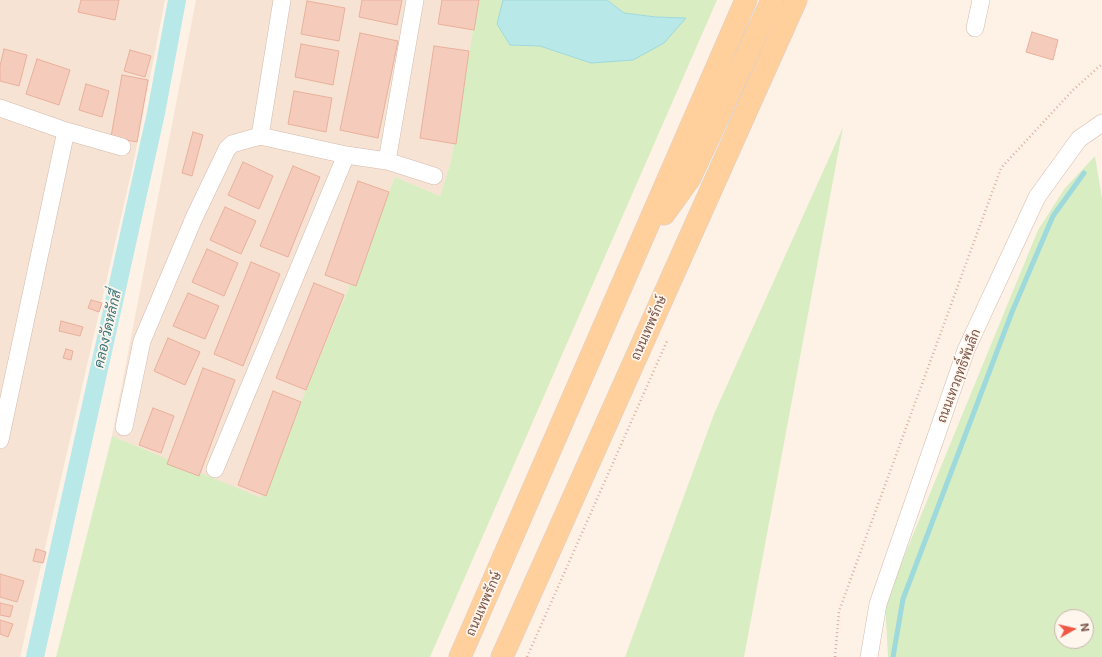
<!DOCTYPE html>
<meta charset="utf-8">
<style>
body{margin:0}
#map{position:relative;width:1102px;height:657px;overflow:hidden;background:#fef2e6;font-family:Inter,sans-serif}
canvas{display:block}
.north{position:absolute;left:1054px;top:609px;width:40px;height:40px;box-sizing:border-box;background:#fff6ee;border:1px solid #cab5ac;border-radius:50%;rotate:82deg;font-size:11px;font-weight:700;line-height:16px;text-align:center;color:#7a5448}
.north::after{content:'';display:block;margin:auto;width:14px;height:18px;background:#f05643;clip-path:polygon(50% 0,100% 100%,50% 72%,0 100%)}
</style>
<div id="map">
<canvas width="1102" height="657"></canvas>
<div class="north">N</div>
</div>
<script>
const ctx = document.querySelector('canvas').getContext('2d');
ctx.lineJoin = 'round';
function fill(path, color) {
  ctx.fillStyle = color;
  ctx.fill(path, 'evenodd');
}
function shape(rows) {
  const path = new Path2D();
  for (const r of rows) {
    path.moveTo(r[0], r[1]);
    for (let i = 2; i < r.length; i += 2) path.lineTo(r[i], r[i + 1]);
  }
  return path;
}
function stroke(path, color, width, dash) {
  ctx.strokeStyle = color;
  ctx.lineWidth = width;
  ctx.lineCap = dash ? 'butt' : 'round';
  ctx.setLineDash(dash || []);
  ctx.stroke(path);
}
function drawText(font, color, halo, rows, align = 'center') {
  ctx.font = font + ' Inter,Sarabun,sans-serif';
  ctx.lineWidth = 3.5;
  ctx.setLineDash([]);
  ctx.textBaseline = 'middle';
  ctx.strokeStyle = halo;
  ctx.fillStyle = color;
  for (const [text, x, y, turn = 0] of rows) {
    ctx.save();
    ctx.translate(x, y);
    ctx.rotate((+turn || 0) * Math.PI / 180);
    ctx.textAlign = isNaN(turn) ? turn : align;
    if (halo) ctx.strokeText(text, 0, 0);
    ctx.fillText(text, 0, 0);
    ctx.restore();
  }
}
fill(shape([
 [0,0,165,0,133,165,20,657,0,657],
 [196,0,478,0,451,161,440,196,395,177,261,499,112,436]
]), '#f6e3d4');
fill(shape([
 [478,0,503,0,497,24,510,45,540,46,591,63,685,18,656,17,624,13,607,0,717,0,430,657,56,657,112,436,261,498,395,177,440,196,451,161],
 [843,127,744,657,625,657,714,414],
 [1095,156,1102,198,1102,657,888,657,885,603,1038,230,1065,188],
 [1062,617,1086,617,1086,641,1062,641]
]), '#d9edc3');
const water = shape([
 [503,0,607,0,624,13,656,17,686,18,664,43,633,60,591,63,540,46,510,45,497,24,503,0]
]);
fill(water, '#b9e8e9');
stroke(water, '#9ed9dc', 1);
stroke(shape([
 [893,657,903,599,1012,312,1053,216,1084,173]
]), '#9ed9dc', 5);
stroke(shape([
 [35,657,156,113,177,0]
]), '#b9e8e9', 18);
const building = shape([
 [81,0,119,0,115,20,78,12,81,0],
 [362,0,402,0,397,25,359,17,362,0],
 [442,0,479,0,474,30,438,24,442,0],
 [307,1,345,8,339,41,301,34,307,1],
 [1032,32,1058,40,1053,60,1026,52,1032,32],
 [360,33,398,41,378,138,340,130,360,33],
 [301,44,339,51,333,85,295,77,301,44],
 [434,46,469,51,456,144,420,138,434,46],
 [4,49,27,55,19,86,0,81,0,66,4,49],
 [130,50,151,56,145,77,124,71,130,50],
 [37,59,70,70,59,105,26,94,37,59],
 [122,75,148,80,137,142,111,137,122,75],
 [86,84,109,91,102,117,79,110,86,84],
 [294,91,332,98,326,132,288,124,294,91],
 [193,132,203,135,192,176,182,173,193,132],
 [243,162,273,176,259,209,228,195,243,162],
 [293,166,320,177,288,257,260,246,293,166],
 [358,181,389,192,356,286,325,275,358,181],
 [225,207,256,221,241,254,210,240,225,207],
 [207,249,238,263,224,296,192,282,207,249],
 [251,262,280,274,243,366,214,354,251,262],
 [314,283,344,295,306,390,276,378,314,283],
 [188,293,219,306,205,339,173,326,188,293],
 [91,300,102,303,99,312,88,308,91,300],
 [61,321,83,327,80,336,59,331,61,321],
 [168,338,200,352,185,385,154,371,168,338],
 [66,349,73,351,71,360,63,358,66,349],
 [203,368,235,380,199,476,167,464,203,368],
 [273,391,301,402,266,496,238,485,273,391],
 [153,408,174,416,161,453,139,445,153,408],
 [36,549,46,552,43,563,33,561,36,549],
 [0,574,24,581,17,602,0,597,0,574],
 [0,603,13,606,10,617,0,615,0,603],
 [0,620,13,624,8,637,0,634,0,620]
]);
fill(building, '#f5ccbc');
stroke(building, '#e9b09b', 1);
const minor = shape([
 [975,28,981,0],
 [0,108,66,131,122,147],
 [260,136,282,0],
 [387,161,415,0],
 [124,427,142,341,194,218,227,149,232,144,260,136,346,155,387,161,434,176],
 [0,440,66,131],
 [215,469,346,155],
 [869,657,878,604,966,350,1037,197,1079,139,1102,123]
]);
const major = shape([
 [664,214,690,178,772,0],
 [460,657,746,0],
 [502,657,796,0]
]);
stroke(minor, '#d4baad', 18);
stroke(major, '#dacfcc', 23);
stroke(shape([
 [527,657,667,341],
 [835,657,839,611,1001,168,1073,90,1102,64]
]), '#dbaf9e', 2.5, [1, 3]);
stroke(minor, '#fff', 17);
stroke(major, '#ffcf9c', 22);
drawText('13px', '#7a5448', '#fff6ee', [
 ["ถนนเทพรักษ์",649,328,-66],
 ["ถนนเทวฤทธิ์พันลึก",959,376,-69],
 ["ถนนเทพรักษ์",484,604,-66]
]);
drawText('italic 14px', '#387579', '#fff6ee', [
 ["คลองวัดหลักสี่",108,329,-77]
]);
</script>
